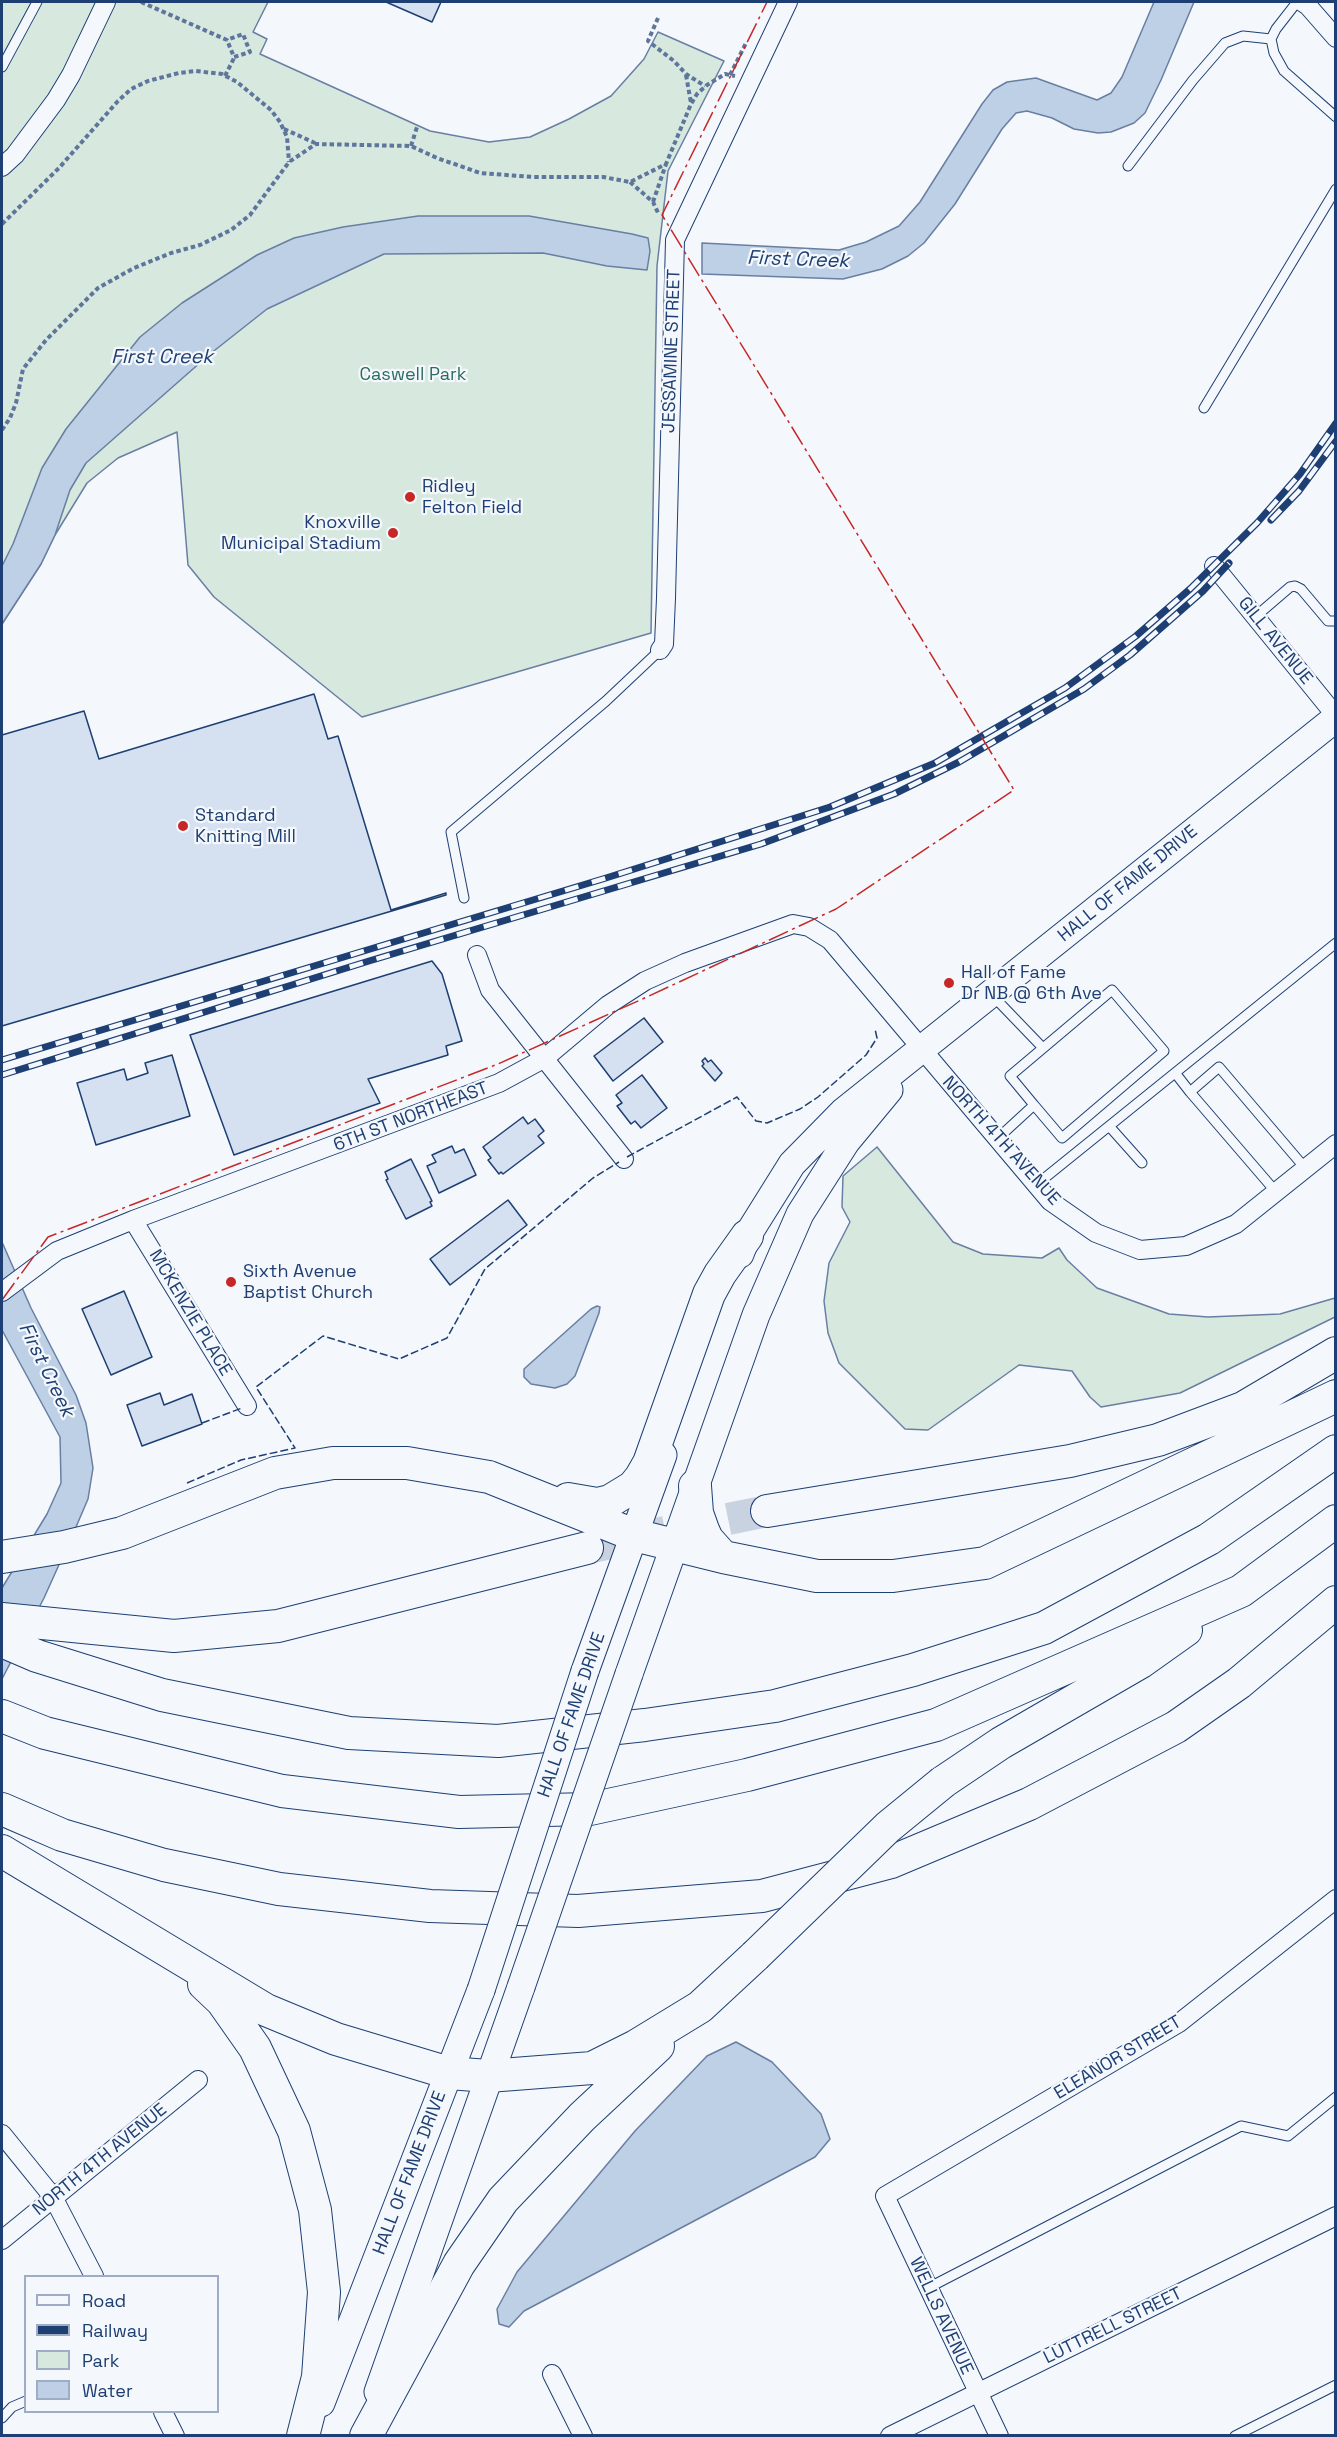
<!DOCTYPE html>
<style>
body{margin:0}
#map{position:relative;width:1337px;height:2437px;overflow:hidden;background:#f4f7fb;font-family:"Space Grotesk",sans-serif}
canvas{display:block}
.frame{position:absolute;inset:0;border:3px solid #1d3f73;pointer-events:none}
.legend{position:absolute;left:24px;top:2275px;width:195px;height:138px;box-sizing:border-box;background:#f4f7fb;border:2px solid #9eadc5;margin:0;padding:8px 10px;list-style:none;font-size:18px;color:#1d3f73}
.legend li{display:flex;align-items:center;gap:12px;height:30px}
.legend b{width:30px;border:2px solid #9eadc5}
</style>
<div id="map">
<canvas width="1337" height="2437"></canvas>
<div class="frame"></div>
<ul class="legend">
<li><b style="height:8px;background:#f4f7fb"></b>Road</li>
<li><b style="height:8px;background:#1d3f73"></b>Railway</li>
<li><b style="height:16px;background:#d7e8df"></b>Park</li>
<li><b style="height:16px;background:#bed0e5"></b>Water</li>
</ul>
</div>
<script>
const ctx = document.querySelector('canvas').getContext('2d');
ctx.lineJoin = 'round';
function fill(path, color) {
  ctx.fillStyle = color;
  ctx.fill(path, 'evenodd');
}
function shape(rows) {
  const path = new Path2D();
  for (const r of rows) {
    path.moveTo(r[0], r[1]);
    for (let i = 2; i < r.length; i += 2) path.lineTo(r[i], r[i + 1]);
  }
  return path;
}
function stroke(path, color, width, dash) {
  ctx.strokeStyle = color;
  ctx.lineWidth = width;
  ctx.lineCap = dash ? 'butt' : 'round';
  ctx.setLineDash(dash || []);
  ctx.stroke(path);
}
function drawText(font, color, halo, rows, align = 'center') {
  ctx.font = font + ' "Space Grotesk",sans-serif';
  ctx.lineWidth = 4.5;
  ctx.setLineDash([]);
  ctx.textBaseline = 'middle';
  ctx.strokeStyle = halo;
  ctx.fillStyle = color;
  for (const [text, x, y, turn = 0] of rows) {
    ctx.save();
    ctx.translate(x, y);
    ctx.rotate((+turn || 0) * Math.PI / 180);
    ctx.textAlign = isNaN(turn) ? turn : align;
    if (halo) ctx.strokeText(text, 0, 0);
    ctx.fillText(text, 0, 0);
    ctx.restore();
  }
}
const green = shape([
 [2,2,268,2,253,32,267,39,260,54,430,131,489,142,530,137,569,119,611,96,644,59,658,32,724,61,668,171,657,266,651,633,362,717,214,597,188,565,177,432,118,458,87,483,55,535,41,564,2,624,2,2],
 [877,1147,953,1242,983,1254,1042,1258,1059,1248,1067,1260,1097,1288,1169,1314,1208,1317,1280,1314,1335,1298,1335,1317,1180,1393,1101,1407,1090,1397,1072,1371,1019,1365,928,1430,905,1429,839,1363,828,1333,824,1301,829,1263,850,1222,842,1207,843,1176,877,1147]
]);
fill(green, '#d7e8df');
stroke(green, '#687fa3', 1.5);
const water = shape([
 [1154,2,1194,2,1161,80,1145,113,1134,123,1111,132,1098,133,1074,129,1052,118,1027,111,1016,113,1002,129,955,204,924,243,908,256,882,269,843,279,702,274,702,243,839,250,866,242,899,226,920,202,982,104,993,90,1007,82,1036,78,1097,100,1111,93,1122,77,1154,2],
 [418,216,529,216,632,234,648,238,650,251,647,270,607,266,543,253,384,254,267,309,210,354,86,463,70,490,55,535,41,564,2,624,2,566,13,544,42,468,66,429,140,337,182,303,257,255,294,238,343,227,418,216],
 [2,1242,31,1308,76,1395,86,1423,93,1468,88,1499,76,1527,44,1598,2,1679,2,1588,47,1514,61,1483,60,1437,2,1330,2,1242],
 [597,1306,600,1307,599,1313,575,1376,567,1384,555,1388,531,1384,524,1377,524,1369,591,1309,597,1306],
 [736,2042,772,2062,821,2114,830,2139,815,2157,524,2311,509,2327,499,2324,497,2309,517,2272,635,2131,707,2056,736,2042]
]);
fill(water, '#bed0e5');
stroke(water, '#687fa3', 1.5);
const building = shape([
 [386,2,441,2,432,22,386,2],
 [314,694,328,739,338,736,391,910,446,893,446,895,2,1026,2,735,84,711,99,759,314,694],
 [432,961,442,974,462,1041,446,1046,448,1055,368,1079,380,1103,234,1155,190,1035,432,961],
 [644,1018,663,1042,613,1081,594,1056,644,1018],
 [172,1055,190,1116,96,1145,77,1083,124,1069,127,1080,148,1073,145,1063,172,1055],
 [705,1058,708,1062,711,1060,722,1073,715,1081,702,1066,704,1064,702,1061,705,1058],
 [642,1075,667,1108,641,1128,635,1121,631,1124,617,1106,622,1103,616,1095,642,1075],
 [523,1117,528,1124,535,1119,544,1131,538,1136,544,1143,503,1174,501,1172,499,1174,488,1160,491,1158,483,1147,523,1117],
 [452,1146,455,1153,464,1149,476,1175,439,1193,427,1166,436,1162,432,1155,452,1146],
 [411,1159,432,1201,430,1202,432,1206,406,1219,386,1180,388,1179,385,1172,411,1159],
 [508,1200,527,1225,450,1285,430,1259,508,1200],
 [124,1291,152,1357,111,1375,82,1309,124,1291],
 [160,1393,164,1405,192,1394,202,1424,142,1446,127,1405,160,1393]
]);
fill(building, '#d5e0f0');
stroke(building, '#1d3f73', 1.5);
stroke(shape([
 [587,1548,767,1511]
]), '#c9d2e0', 32, [32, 16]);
const service = shape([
 [1297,2,1276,29,1271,39,1274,53,1284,71,1336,117],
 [2,67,37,2],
 [1128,166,1193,80,1225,43,1243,36,1271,39],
 [1204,408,1336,189],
 [1255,617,1290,587,1295,586,1301,589,1328,621,1336,621],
 [464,898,451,832,606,701,660,650],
 [993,996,1043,1048],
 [1176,1074,1190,1092],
 [1109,1126,1142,1163],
 [997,1139,1034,1105,1062,1138,1164,1051,1112,990,1010,1076,1034,1105],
 [1036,1185,1336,943],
 [1276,1192,1190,1092,1219,1067,1305,1168],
 [928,2288,1241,2126,1288,2136,1336,2097],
 [2,2418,12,2407,26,2401],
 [1235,2436,1336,2385]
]);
const minor = shape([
 [1302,2,1308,6,1336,38],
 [2,167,15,155,56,100,71,75,106,2],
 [1214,566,1336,716],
 [660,650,664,644,666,598,675,240,788,2],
 [477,955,490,990,624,1159],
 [133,1220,247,1406],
 [2,1292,57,1251,133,1220,499,1083,545,1058,608,1005,645,981,685,963,793,924,809,927,830,940,1050,1201,1096,1233,1140,1250,1186,1246,1236,1224,1336,1144],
 [2,2134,53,2197,94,2276],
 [2,2240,198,2080],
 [552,2374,583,2436],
 [163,2412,175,2436],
 [890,2436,1336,2216],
 [999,2436,885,2196,1179,2023,1336,1899]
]);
const primary = shape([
 [740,1254,747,1236,792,1164,844,1111,1336,718],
 [585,1671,663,1455],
 [629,1674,756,1315,800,1214,846,1142,889,1090],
 [378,2392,521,1987],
 [321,2403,481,1990]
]);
const motorway = shape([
 [695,1486,697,1513,703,1530,707,1539,723,1557],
 [568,1499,597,1504,610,1501,633,1487,641,1477,649,1463,709,1294,720,1274,747,1236],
 [767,1511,1070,1461,1158,1440,1243,1408,1336,1353],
 [2,1557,64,1547,122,1533,275,1473,333,1463,407,1463,489,1477,634,1535,723,1557,817,1576,893,1576,985,1563,1336,1396],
 [2,1619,174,1636,278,1626,587,1548],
 [2,1641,37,1656,162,1695,349,1733,498,1741,645,1725,775,1706,913,1670,1044,1628,1209,1539,1336,1451],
 [2,1716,45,1733,282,1791,459,1812,590,1809,747,1775,936,1725,1241,1591,1336,1521],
 [943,1782,1001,1743,1141,1662,1186,1630],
 [2,1809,62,1835,164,1865,279,1889,430,1906,578,1911,762,1896,891,1862,1029,1804,1176,1727,1239,1683,1336,1602],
 [2,1851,266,2010,336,2039,449,2073,488,2076,592,2068,636,2046,700,2007,755,1956],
 [204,1984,222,2001,255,2048,294,2131,315,2210,324,2292,318,2377,303,2436],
 [366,2436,459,2264,503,2200,582,2117,658,2046]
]);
stroke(service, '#1d3f73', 11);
stroke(minor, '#1d3f73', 20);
stroke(primary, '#1d3f73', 29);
stroke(motorway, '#1d3f73', 34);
stroke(shape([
 [141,2,227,40,234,57,250,52,243,34,227,40],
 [658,18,648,41,674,61,686,74,705,86],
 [686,75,691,103],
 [730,75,746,43],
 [225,76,234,58],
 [284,129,315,143],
 [411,146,417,127],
 [630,182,653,202,659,215],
 [653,202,666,164],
 [2,224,59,168,118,101,131,89,148,81,179,73,196,71,222,74,237,82,271,110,280,122,287,137,289,162],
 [2,430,10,418,16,403,23,369,46,340,98,288,134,268,171,253,200,245,231,230,250,215,289,162,316,144,411,146,437,158,480,173,533,177,603,177,630,182,666,164,691,104,697,94,707,85,725,74,735,76]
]), '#5e769c', 4, [4.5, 3]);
stroke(service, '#f4f7fb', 9);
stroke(minor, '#f4f7fb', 18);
stroke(primary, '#f4f7fb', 27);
stroke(motorway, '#f4f7fb', 32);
const rail = shape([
 [1271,520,1299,491,1336,441],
 [2,1060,606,878,830,807,935,763,1065,688,1136,636,1190,589,1257,523,1300,474,1336,423],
 [2,1075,369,961,761,844,894,794,959,762,1084,689,1130,655,1203,591,1229,563]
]);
stroke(rail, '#1d3f73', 7);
stroke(rail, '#f4f7fb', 4.5, [14]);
const primaryBridge = shape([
 [521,1987,629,1674],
 [481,1990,585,1671]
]);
const motorwayBridge = shape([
 [755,1956,888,1827,943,1782]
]);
stroke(primaryBridge, '#1d3f73', 29, []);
stroke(motorwayBridge, '#1d3f73', 34, []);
stroke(primaryBridge, '#f4f7fb', 27);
stroke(motorwayBridge, '#f4f7fb', 32);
stroke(shape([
 [627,1157,737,1097,756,1121,767,1123,800,1109,818,1097,866,1055,877,1038,875,1029],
 [202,1423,242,1408],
 [187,1483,241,1460,295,1448,256,1387,323,1336,399,1359,447,1338,485,1269,593,1178,619,1162]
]), '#1d3f73', 1.5, [8, 3]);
stroke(shape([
 [2,1300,48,1237,498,1064,649,996,836,909,1014,790,662,215,767,2]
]), '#c62828', 1.5, [21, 4.5, 3, 4.5]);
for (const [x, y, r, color] of [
 [410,497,6,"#c62828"],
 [393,533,6,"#c62828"],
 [183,826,6,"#c62828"],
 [949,983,6,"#c62828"],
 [231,1282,6,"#c62828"]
]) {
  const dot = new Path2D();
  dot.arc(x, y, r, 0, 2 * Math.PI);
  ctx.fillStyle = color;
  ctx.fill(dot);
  stroke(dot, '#f4f7fb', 2);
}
drawText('18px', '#1d3f73', '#f4f7fb', [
 ["JESSAMINE STREET",672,351,-88],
 ["GILL AVENUE",1275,641,51],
 ["HALL OF FAME DRIVE",1128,884,-39],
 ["6TH ST NORTHEAST",411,1117,-21],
 ["NORTH 4TH AVENUE",1001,1141,48],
 ["MCKENZIE PLACE",190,1313,59],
 ["HALL OF FAME DRIVE",572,1715,-71],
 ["ELEANOR STREET",1118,2058,-31],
 ["NORTH 4TH AVENUE",100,2160,-39],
 ["HALL OF FAME DRIVE",410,2173,-69],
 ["WELLS AVENUE",941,2316,65],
 ["LUTTRELL STREET",1113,2326,-26]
]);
drawText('18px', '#2c6c60', '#f4f7fb', [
 ["Caswell Park",413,375]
]);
drawText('18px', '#1d3f73', '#f4f7fb', [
 ["Ridley",422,487],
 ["Felton Field",422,508],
 ["Knoxville",381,523,"right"],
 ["Municipal Stadium",381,544,"right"],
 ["Standard",195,816],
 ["Knitting Mill",195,837],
 ["Hall of Fame",961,973],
 ["Dr NB @ 6th Ave",961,994],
 ["Sixth Avenue",243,1272],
 ["Baptist Church",243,1293]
], 'left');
drawText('italic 20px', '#1d3f73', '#f4f7fb', [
 ["First Creek",798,260,2],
 ["First Creek",162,358],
 ["First Creek",46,1370,64]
]);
</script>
